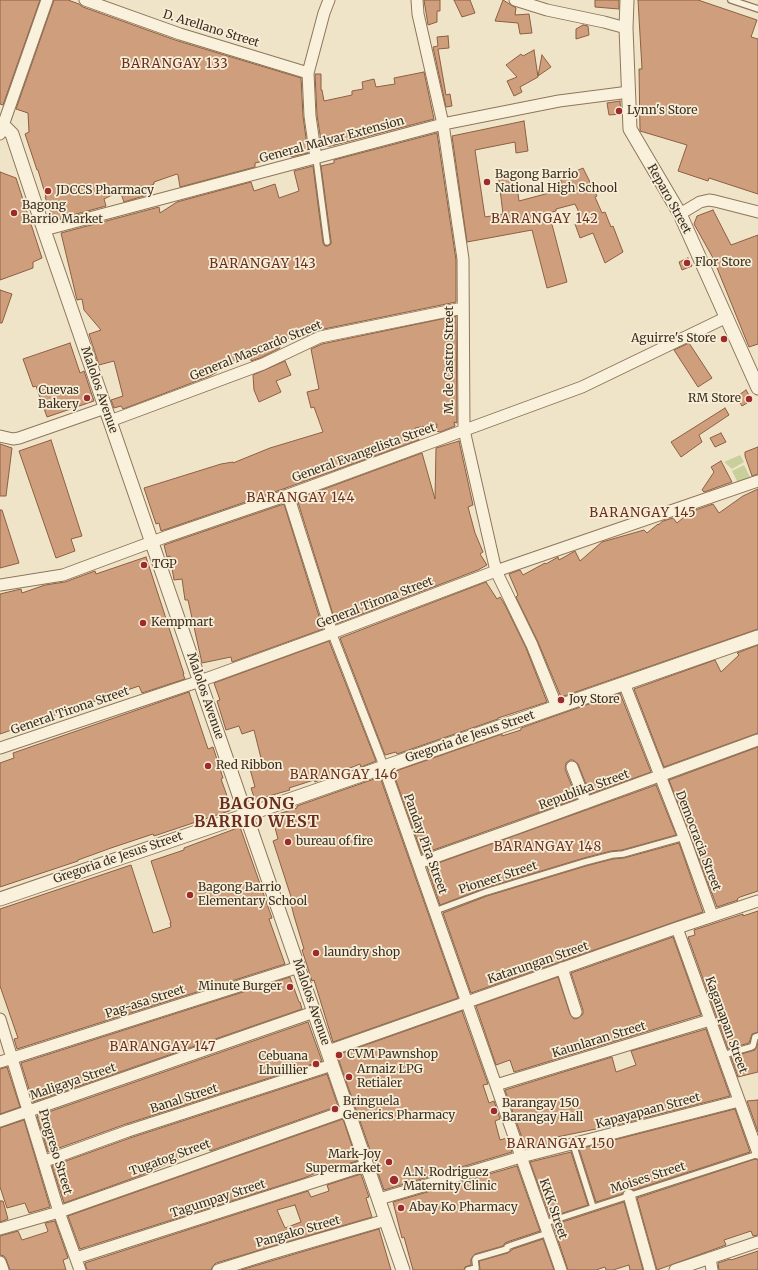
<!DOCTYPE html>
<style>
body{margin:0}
canvas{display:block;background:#f0e4c8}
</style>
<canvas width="758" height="1270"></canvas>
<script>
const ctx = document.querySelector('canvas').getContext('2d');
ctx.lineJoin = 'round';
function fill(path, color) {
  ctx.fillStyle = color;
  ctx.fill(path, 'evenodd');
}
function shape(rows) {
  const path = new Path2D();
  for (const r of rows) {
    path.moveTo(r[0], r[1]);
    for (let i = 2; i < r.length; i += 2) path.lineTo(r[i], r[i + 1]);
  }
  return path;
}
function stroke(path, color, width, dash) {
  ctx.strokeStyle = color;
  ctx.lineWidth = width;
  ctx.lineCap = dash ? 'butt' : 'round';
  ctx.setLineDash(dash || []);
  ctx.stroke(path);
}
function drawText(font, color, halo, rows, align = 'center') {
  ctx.font = font + ' Merriweather,serif';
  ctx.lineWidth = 3.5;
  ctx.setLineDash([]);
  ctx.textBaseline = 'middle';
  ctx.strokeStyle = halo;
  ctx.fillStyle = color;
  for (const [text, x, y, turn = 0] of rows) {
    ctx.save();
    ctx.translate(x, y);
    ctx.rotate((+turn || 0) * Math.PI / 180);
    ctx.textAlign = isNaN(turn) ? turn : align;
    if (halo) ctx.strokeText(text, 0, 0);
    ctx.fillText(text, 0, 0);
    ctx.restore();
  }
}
fill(shape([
 [740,455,744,462,732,469,724,462],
 [744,465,750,477,738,483,732,471]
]), '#c9cf9b');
const building = shape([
 [0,0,40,0,3,105,0,104,0,0],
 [54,0,68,0,79,4,83,7,178,41,301,78,303,116,308,153,291,157,289,152,268,157,268,160,255,163,255,167,180,187,178,175,177,174,154,182,154,184,145,188,147,195,124,202,120,191,104,199,106,206,54,220,45,197,46,197,38,170,37,170,25,134,29,132,28,113,16,109,54,0],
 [424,0,440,0,440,11,437,11,437,22,428,25,424,0],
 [454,0,470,0,475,13,462,17,454,0],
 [503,0,516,8,515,15,529,14,532,33,520,34,518,23,495,21,503,0],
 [595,0,619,0,619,9,595,7,595,0],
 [638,0,698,0,757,20,751,37,758,39,758,194,709,178,708,181,678,171,687,145,640,131,639,69,642,69,638,0],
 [583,25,588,26,589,35,576,39,576,29,583,25],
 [448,36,449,48,438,49,446,95,450,94,452,106,446,107,433,47,438,46,437,37,448,36],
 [534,50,538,77,520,87,522,92,514,96,507,81,517,77,506,65,521,54,523,56,534,50],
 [542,55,551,67,538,76,542,55],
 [424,72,434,119,331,146,322,147,317,115,315,74,321,74,321,90,322,90,324,101,352,95,352,91,363,89,362,82,374,79,376,87,395,84,394,78,424,72],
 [620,101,621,114,609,115,607,103,620,101],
 [524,121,528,151,516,153,515,142,475,150,485,217,503,214,498,173,515,171,519,201,564,189,560,178,583,168,597,196,595,197,602,213,605,212,611,227,613,226,623,252,605,263,593,233,580,238,575,224,583,221,575,204,556,209,556,211,549,213,567,282,547,288,532,230,467,242,452,136,524,121],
 [437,133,456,260,456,302,319,330,302,338,301,333,278,343,280,348,260,358,251,361,251,356,217,371,217,372,210,376,123,409,121,406,114,408,111,400,123,396,114,361,99,365,89,334,101,330,84,310,82,299,77,300,61,233,159,207,160,213,177,202,251,182,254,191,275,184,279,198,299,191,294,171,313,166,323,243,325,246,328,246,331,244,331,241,321,166,334,163,334,160,437,133],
 [0,172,16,178,42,258,33,262,33,268,0,280,0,172],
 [713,210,731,245,758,235,758,344,749,347,713,258,694,224,697,216,713,210],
 [688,258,692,266,682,270,679,262,688,258],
 [0,290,12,294,2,323,0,323,0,290],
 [456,316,457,423,454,422,455,426,440,432,436,431,437,424,415,428,419,440,286,488,161,531,159,523,156,524,144,488,221,464,233,462,233,463,270,448,323,432,314,407,311,408,307,392,319,389,311,349,322,344,456,316],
 [70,343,80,373,84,371,94,401,47,417,36,386,33,387,23,359,70,343],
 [689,343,712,378,698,387,674,350,689,343],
 [285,361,291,375,276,381,281,392,259,402,254,390,253,375,285,361],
 [746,390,752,400,742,406,736,397,746,390],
 [725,408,729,415,699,435,702,442,681,457,671,442,725,408],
 [721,433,726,442,715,447,710,438,721,433],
 [51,440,82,536,71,539,75,551,56,558,19,451,51,440],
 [459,441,473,505,468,507,475,533,483,552,480,554,487,565,478,570,336,624,297,499,422,453,435,499,436,448,459,441],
 [0,444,12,448,6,496,0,496,0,444],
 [758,447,758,474,752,476,745,456,745,452,758,447],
 [721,461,732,482,704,492,702,490,714,472,711,467,721,461],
 [758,489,758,629,561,697,538,642,516,597,518,595,509,574,520,570,523,575,545,563,546,564,558,557,559,560,575,551,580,561,602,542,644,530,647,533,658,524,658,525,663,521,673,518,677,523,690,512,713,504,719,513,743,496,758,489],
 [284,504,323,629,232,662,231,657,202,663,188,600,185,600,182,579,174,580,170,556,167,557,164,545,284,504],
 [0,510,2,510,19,563,0,568,0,510],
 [146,557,184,674,183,674,185,679,142,693,139,686,0,734,0,594,21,589,22,593,45,585,65,582,95,571,96,574,146,557],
 [486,582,497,599,500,597,505,605,526,648,547,702,498,718,498,719,397,754,396,752,385,755,340,638,486,582],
 [329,641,376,761,361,767,360,764,315,782,314,780,289,788,290,790,255,800,251,788,255,787,250,769,263,766,254,730,242,734,239,726,226,730,217,701,220,700,214,683,329,641],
 [758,645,758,733,664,767,634,689,715,660,721,672,739,655,737,653,758,645],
 [189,692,208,749,213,747,223,778,221,779,232,810,154,836,153,834,111,848,78,860,78,861,0,887,0,763,14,758,13,753,189,692],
 [620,693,651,772,590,794,578,764,573,760,570,760,566,763,565,769,577,799,422,854,393,772,502,734,502,736,521,730,521,728,620,693],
 [758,747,758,891,740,897,737,899,738,900,717,907,669,780,758,747],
 [380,777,458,998,333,1042,314,980,312,981,302,950,304,949,294,916,291,904,293,903,273,841,278,839,272,816,297,808,297,806,380,777],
 [656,785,676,835,622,850,611,851,584,858,485,888,440,905,427,867,656,785],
 [240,827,272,918,269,919,285,964,17,1049,14,1039,18,1038,0,986,0,909,131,865,153,933,171,927,170,923,171,923,151,861,184,850,184,848,240,827],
 [679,843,703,912,471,993,443,913,487,896,586,866,613,859,624,858,679,843],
 [758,911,758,1032,752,1034,749,1043,728,1049,688,937,695,935,694,930,743,914,743,916,758,911],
 [673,937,701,1015,514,1072,510,1060,496,1065,476,1006,558,977,570,1014,574,1019,578,1018,583,1014,583,1010,571,973,673,937],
 [290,977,299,1002,300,1002,302,1009,33,1102,21,1063,290,977],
 [462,1011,488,1084,483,1085,489,1103,494,1101,500,1119,495,1121,500,1140,507,1138,512,1152,384,1190,337,1055,462,1011],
 [308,1022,322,1061,126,1124,48,1152,37,1116,308,1022],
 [706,1029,730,1096,625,1123,557,1137,558,1140,526,1149,505,1090,612,1057,616,1072,636,1065,631,1051,706,1029],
 [758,1043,758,1072,738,1077,731,1057,755,1050,758,1043],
 [7,1067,20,1107,0,1114,0,1069,7,1067],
 [327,1074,338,1106,210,1151,208,1146,201,1149,198,1144,181,1150,183,1157,142,1175,64,1203,52,1166,130,1138,327,1074],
 [758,1100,758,1132,747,1101,758,1100],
 [735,1109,750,1152,634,1190,627,1188,622,1194,596,1202,579,1149,735,1109],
 [343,1119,357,1161,322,1172,321,1171,304,1178,80,1249,68,1216,343,1119],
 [24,1120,50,1207,29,1213,25,1203,7,1208,0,1187,0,1128,24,1120],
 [571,1152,588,1205,550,1217,530,1162,571,1152],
 [755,1159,758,1160,758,1235,753,1236,751,1231,724,1240,726,1245,657,1270,637,1198,755,1159],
 [517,1166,540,1231,510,1241,505,1243,503,1246,475,1254,471,1259,471,1265,465,1267,464,1270,413,1270,404,1237,402,1238,393,1202,517,1166],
 [361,1174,369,1197,366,1198,372,1217,216,1263,213,1266,211,1270,87,1270,85,1263,308,1191,311,1197,329,1191,327,1185,361,1174],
 [295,1205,301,1222,285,1228,277,1210,295,1205],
 [0,1201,3,1201,8,1219,0,1222,0,1201],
 [624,1202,643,1270,630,1270,629,1265,613,1270,606,1270,605,1267,596,1270,568,1270,553,1225,624,1202],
 [55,1221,68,1258,63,1260,66,1270,10,1270,6,1259,4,1256,0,1255,0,1236,18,1231,22,1240,47,1232,48,1231,45,1223,55,1221],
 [379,1229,391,1270,241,1270,271,1261,379,1229],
 [543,1239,554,1270,480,1270,479,1261,508,1253,513,1249,543,1239],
 [758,1251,758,1270,719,1270,718,1263,730,1259,731,1260,758,1251]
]);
fill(building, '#cf9f7d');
stroke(building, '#8d5f41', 1);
const service = shape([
 [731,0,758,9],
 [316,158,327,242],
 [435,911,486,892,585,862,612,855,623,854,684,837],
 [723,1055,751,1047,753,1046,755,1037,758,1036],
 [573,1144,593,1207],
 [545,1223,758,1154],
 [468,1270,476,1268,475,1260,476,1258,507,1249,507,1247,512,1245,548,1233]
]);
const pedestrian = shape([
 [332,633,384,767]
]);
const minor = shape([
 [85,0,180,34,308,73],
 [417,0,418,14,443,124,463,259,464,430,496,571,532,645,557,707],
 [515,0,547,10,604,22,626,28],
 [0,134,47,0],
 [316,158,310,116,308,73,324,13,329,0],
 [680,214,700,202,709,200,715,201,758,212],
 [44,230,443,124,559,101,629,92],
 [110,421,263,364,320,337,463,308],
 [0,436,13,439,19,438,105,408],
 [288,495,332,633],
 [0,585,63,575,168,536,288,495,582,387,727,317],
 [624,683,684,837,712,915],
 [0,748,200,681,332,633,496,571,758,481],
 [384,767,561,1270],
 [572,767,586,803],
 [418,863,517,828,758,740],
 [677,928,758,1153],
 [562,968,576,1012],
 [0,1019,59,1212,80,1270],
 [328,1051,677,928,758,901],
 [0,1062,299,967],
 [496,1085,710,1020],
 [0,1121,314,1012],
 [45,1161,128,1131,332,1065],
 [629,1195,650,1270],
 [379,1199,521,1157,739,1101],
 [0,1229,59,1212,348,1110],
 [76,1258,367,1165],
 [710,1258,712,1270],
 [0,1262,3,1270],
 [218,1270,269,1254,386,1220],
 [675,1270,758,1242]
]);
const tertiary = shape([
 [627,0,626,28,630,129,680,214,758,388],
 [0,126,7,129,12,134,44,230,403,1270],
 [0,899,246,815,758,637]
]);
stroke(service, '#8d765c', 8);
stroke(pedestrian, '#8d765c', 10);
stroke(minor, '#8d765c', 13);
stroke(tertiary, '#8d765c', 15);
stroke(service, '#faf1dc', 5.5);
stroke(pedestrian, '#faf1dc', 8);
stroke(minor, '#faf1dc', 11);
stroke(tertiary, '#faf1dc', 13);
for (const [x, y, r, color] of [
 [619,111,4,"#9e2a2b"],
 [487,182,4,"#9e2a2b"],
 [48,191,4,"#9e2a2b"],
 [14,213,4,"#9e2a2b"],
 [687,263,4,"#9e2a2b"],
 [724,339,4,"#9e2a2b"],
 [87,398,4,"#9e2a2b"],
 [749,399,4,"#9e2a2b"],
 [144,565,4,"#9e2a2b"],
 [143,623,4,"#9e2a2b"],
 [561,700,4,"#9e2a2b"],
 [208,766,4,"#9e2a2b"],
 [288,842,4,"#9e2a2b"],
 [190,895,4,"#9e2a2b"],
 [316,953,4,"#9e2a2b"],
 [290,987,4,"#9e2a2b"],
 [339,1055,4,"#9e2a2b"],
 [316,1064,4,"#9e2a2b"],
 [349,1077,4,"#9e2a2b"],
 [335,1109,4,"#9e2a2b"],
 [494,1111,4,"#9e2a2b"],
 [389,1162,4,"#9e2a2b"],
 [394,1180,5,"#9e2a2b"],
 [401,1208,4,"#9e2a2b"]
]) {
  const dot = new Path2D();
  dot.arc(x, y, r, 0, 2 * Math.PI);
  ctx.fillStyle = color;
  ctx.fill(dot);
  stroke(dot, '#f7eed8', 1.5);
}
drawText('12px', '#3d2e20', '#f7eed8', [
 ["D. Arellano Street",211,29,17],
 ["General Malvar Extension",332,140,-15],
 ["Reparo Street",669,199,61],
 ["General Mascardo Street",256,351,-22],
 ["M. de Castro Street",450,360,-90],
 ["Malolos Avenue",99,390,71],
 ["General Evangelista Street",364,453,-20],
 ["General Tirona Street",375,603,-21],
 ["Malolos Avenue",205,696,71],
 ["General Tirona Street",70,711,-19],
 ["Gregoria de Jesus Street",470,737,-19],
 ["Republika Street",584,790,-20],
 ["Democracia Street",698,841,69],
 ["Panday Pira Street",425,844,70],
 ["Gregoria de Jesus Street",118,858,-19],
 ["Pioneer Street",498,878,-18],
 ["Katarungan Street",538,963,-19],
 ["Pag-asa Street",145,1002,-18],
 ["Malolos Avenue",311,1002,71],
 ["Kaganapan Street",726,1025,70],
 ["Kaunlaran Street",599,1040,-17],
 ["Maligaya Street",73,1082,-19],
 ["Banal Street",184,1099,-18],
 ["Kapayapaan Street",648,1111,-15],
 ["Progreso Street",55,1152,73],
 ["Tugatog Street",170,1158,-20],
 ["Moises Street",648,1178,-18],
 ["Tagumpay Street",218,1199,-18],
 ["KKK Street",553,1209,71],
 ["Pangako Street",298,1232,-16]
]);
drawText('12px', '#3d2e20', '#f7eed8', [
 ["Lynn's Store",627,111],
 ["Bagong Barrio",495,175],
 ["National High School",495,189],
 ["JDCCS Pharmacy",56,191],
 ["Bagong",22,206],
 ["Barrio Market",22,220],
 ["Flor Store",695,263],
 ["Aguirre's Store",716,339,"right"],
 ["Cuevas",79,391,"right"],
 ["Bakery",79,405,"right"],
 ["RM Store",741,399,"right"],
 ["TGP",152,565],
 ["Kempmart",151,623],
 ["Joy Store",569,700],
 ["Red Ribbon",216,766],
 ["bureau of fire",296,842],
 ["Bagong Barrio",198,888],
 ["Elementary School",198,902],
 ["laundry shop",324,953],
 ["Minute Burger",282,987,"right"],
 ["CVM Pawnshop",347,1055],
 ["Cebuana",308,1057,"right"],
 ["Lhuillier",308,1071,"right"],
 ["Arnaiz LPG",357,1070],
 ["Retialer",357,1084],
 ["Bringuela",343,1102],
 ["Generics Pharmacy",343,1116],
 ["Barangay 150",502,1104],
 ["Barangay Hall",502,1118],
 ["Mark-Joy",381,1155,"right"],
 ["Supermarket",381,1169,"right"],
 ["A.N. Rodriguez",403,1173],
 ["Maternity Clinic",403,1187],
 ["Abay Ko Pharmacy",409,1208]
], 'left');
ctx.letterSpacing = '1px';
drawText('13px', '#6b2e1e', '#f7eed8', [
 ["BARANGAY 133",175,64],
 ["BARANGAY 142",545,219],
 ["BARANGAY 143",263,264],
 ["BARANGAY 144",301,498],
 ["BARANGAY 145",643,513],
 ["BARANGAY 146",344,775],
 ["BARANGAY 148",548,847],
 ["BARANGAY 147",163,1047],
 ["BARANGAY 150",561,1144]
]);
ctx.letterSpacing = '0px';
ctx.letterSpacing = '1px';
drawText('bold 16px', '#6b2e1e', '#f7eed8', [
 ["BAGONG",257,804],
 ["BARRIO WEST",257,822]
]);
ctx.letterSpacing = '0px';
</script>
